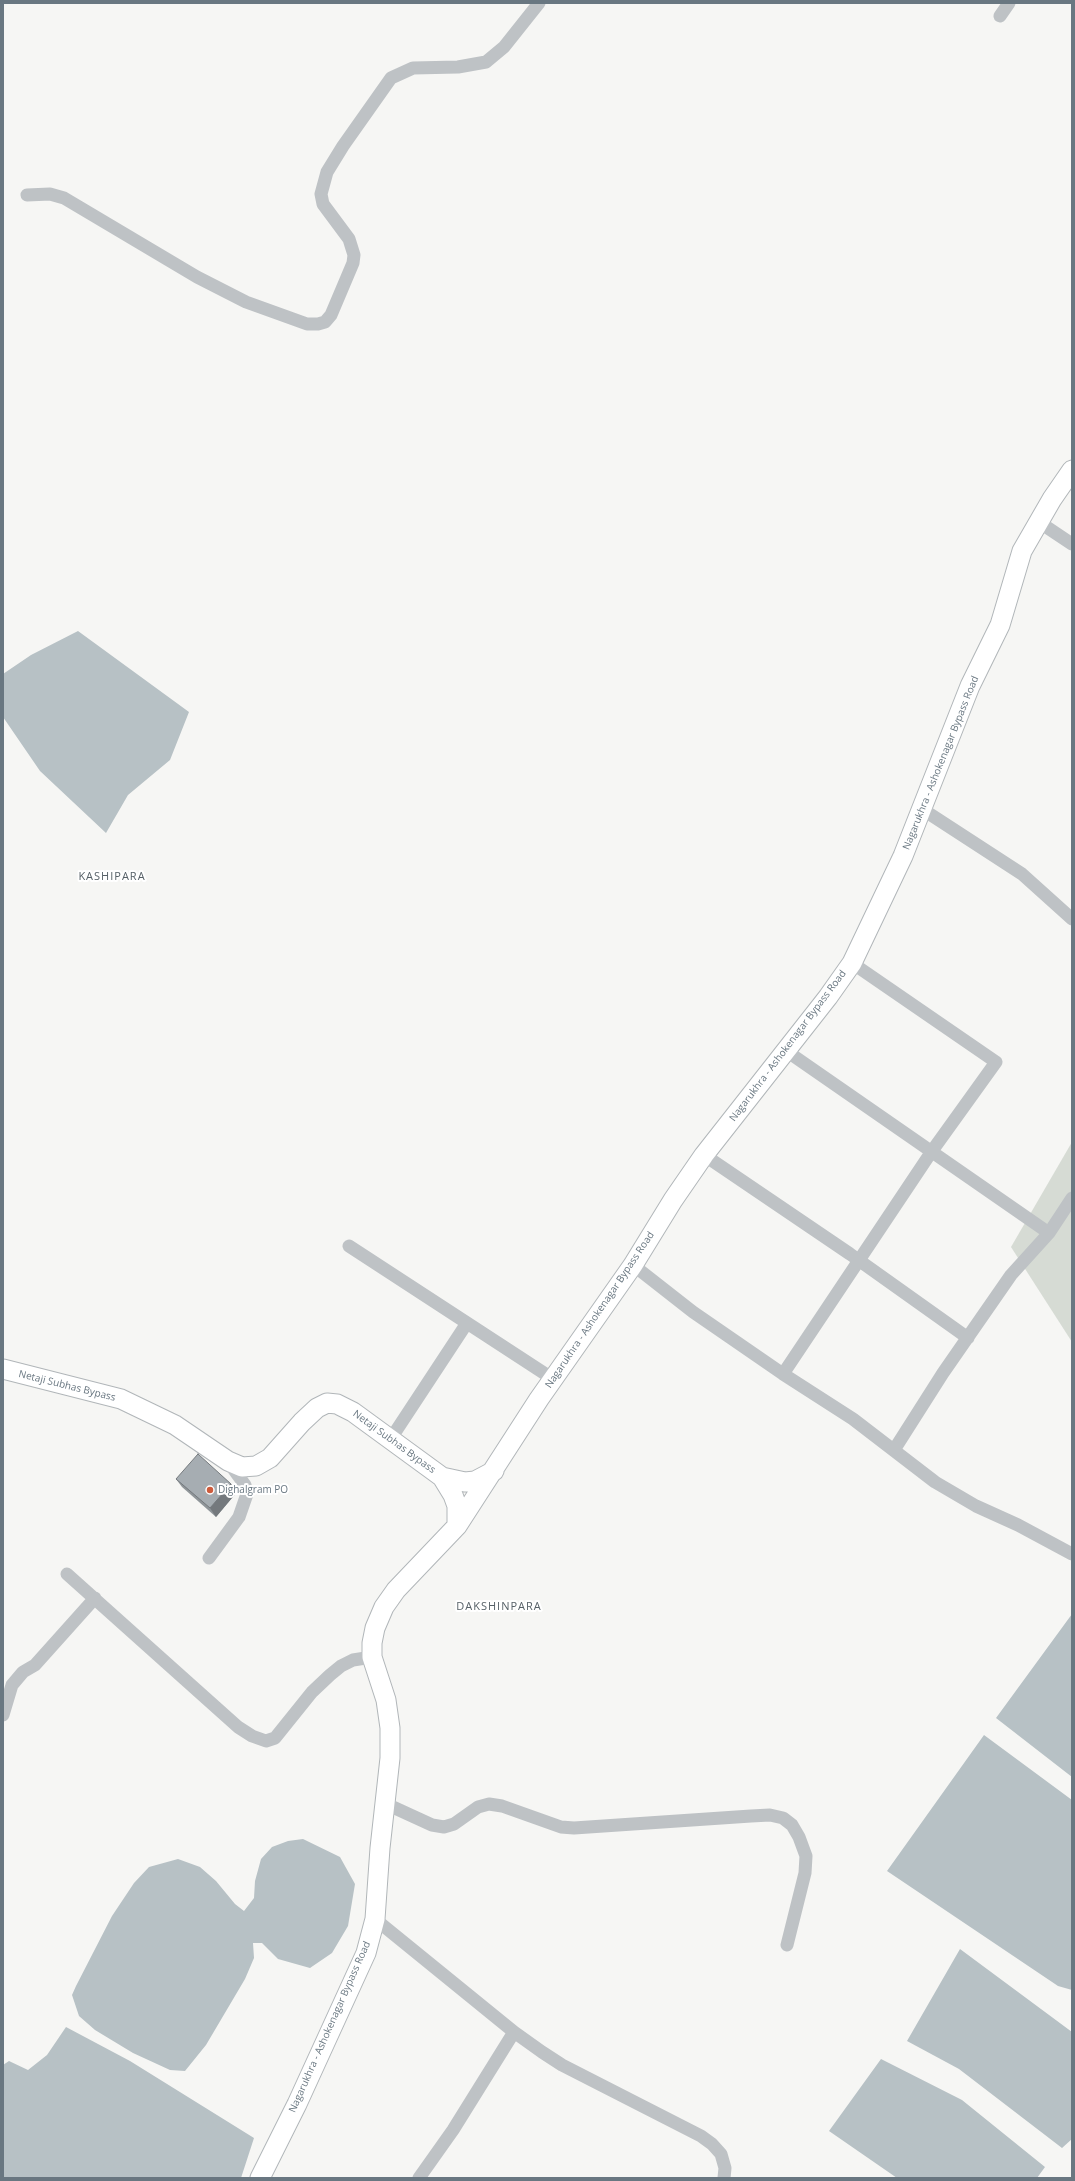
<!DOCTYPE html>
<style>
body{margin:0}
#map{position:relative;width:1075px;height:2181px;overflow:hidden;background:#f6f6f4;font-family:"Open Sans",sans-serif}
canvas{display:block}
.frame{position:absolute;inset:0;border:4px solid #697781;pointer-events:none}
</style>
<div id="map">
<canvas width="1075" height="2181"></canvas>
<div class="frame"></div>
</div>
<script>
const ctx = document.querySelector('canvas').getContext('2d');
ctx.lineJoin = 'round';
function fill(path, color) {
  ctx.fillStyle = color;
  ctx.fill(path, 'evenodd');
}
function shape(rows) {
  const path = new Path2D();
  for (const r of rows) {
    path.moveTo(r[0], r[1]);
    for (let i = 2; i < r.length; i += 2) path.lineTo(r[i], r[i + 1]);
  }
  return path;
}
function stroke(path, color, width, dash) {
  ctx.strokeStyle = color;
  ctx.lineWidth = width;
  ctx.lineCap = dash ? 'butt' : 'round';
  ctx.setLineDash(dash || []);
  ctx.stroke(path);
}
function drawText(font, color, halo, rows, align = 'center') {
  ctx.font = font + ' "Open Sans",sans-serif';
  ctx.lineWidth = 4;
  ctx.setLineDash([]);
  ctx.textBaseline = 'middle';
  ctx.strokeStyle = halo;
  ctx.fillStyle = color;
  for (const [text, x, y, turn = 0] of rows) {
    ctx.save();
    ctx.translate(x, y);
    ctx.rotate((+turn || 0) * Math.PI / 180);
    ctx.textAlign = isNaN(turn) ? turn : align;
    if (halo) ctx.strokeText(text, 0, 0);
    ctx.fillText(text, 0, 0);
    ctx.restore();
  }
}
fill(shape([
 [1072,1142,1072,1342,1011,1247]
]), '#d6dbd4');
fill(shape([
 [78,631,189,712,170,760,128,795,106,833,40,771,3,717,3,674,31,655],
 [1072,1614,1072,1777,996,1718],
 [984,1735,1072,1800,1072,1990,1058,1986,887,1871],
 [303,1839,340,1857,355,1884,348,1926,332,1953,310,1968,278,1959,262,1943,253,1943,254,1958,245,1979,206,2045,185,2071,170,2070,133,2053,95,2030,79,2016,72,1995,76,1986,112,1916,134,1883,149,1867,178,1859,200,1867,216,1881,235,1904,244,1911,254,1898,255,1881,261,1859,272,1847,288,1841],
 [960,1949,1072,2032,1072,2139,1062,2148,959,2069,907,2041],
 [66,2027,130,2061,254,2138,241,2178,3,2178,3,2065,9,2061,28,2070,47,2055],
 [881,2059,962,2100,1045,2167,1037,2178,897,2178,829,2131]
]), '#b7c1c5');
const secondary = shape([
 [3,1369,121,1399,175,1425,228,1461,242,1467,256,1466,270,1458,302,1422,317,1408,327,1403,337,1404,353,1412,442,1477,465,1482,475,1481,494,1471],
 [442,1477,453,1495,457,1506,457,1526],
 [260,2178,297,2104,366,1953,375,1919,380,1848,390,1758,390,1728,386,1700,372,1657,372,1643,375,1628,384,1607,396,1590,457,1526,539,1399,633,1265,673,1200,704,1155,828,997,852,963,903,856,970,686,1000,625,1022,551,1052,499,1072,470]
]);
stroke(secondary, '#b1b6b9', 21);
stroke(shape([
 [1000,16,1009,3],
 [27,195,50,194,64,198,197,277,246,302,307,324,318,324,325,322,331,315,353,263,354,255,349,239,323,204,321,194,327,172,343,146,391,78,413,68,458,67,486,62,504,47,539,3],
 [1039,522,1072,544],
 [922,809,1022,874,1072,919],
 [785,1050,1049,1233],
 [704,1155,850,1254,968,1338],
 [349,1246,553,1379],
 [633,1265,693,1312,783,1374,853,1419,935,1482,976,1506,1018,1525,1072,1554],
 [783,1374,932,1151,996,1062,852,963],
 [390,1440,467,1323],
 [894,1450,943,1373,1011,1275,1049,1233,1072,1198],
 [209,1558,239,1517,247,1494,245,1485,229,1463],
 [67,1574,238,1727,252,1736,266,1741,275,1738,312,1692,330,1675,341,1666,353,1660,372,1657],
 [3,1715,12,1685,23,1672,35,1665,95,1598],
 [384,1803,432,1825,444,1827,454,1824,478,1807,489,1804,502,1806,561,1827,574,1828,751,1816,770,1815,783,1818,792,1825,799,1837,806,1856,805,1873,787,1945],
 [375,1919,514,2032,542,2052,562,2065,701,2136,712,2144,721,2154,725,2168,724,2178],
 [419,2178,453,2130,514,2032]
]), '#bec2c5', 13);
stroke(secondary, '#fff', 19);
fill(shape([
 [176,1479,231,1484,237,1492,216,1517,182,1487]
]), '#8f9599');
fill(shape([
 [231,1484,237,1492,216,1517,210,1508]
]), '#74797d');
const building = shape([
 [198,1454,231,1484,210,1508,176,1479,198,1454]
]);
fill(building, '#a6adb2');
stroke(building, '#74797d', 1);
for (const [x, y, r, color] of [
 [210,1490,4,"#cd5c3d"]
]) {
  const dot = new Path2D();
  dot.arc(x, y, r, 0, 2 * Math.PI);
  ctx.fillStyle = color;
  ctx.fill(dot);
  stroke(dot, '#fff', 1.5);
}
drawText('10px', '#697781', '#fff', [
 ["Nagarukhra - Ashokenagar Bypass Road",941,763,-68],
 ["Nagarukhra - Ashokenagar Bypass Road",788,1046,-53],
 ["Nagarukhra - Ashokenagar Bypass Road",600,1310,-56],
 ["Netaji Subhas Bypass",67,1386,14],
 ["Netaji Subhas Bypass",394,1442,36],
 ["Nagarukhra - Ashokenagar Bypass Road",330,2027,-66]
]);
drawText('10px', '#697781', '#fff', [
 ["Dighalgram PO",218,1490]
], 'left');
ctx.letterSpacing = '1px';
drawText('11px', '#566067', '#fff', [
 ["KASHIPARA",112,877],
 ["DAKSHINPARA",499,1607]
]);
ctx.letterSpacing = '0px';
</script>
